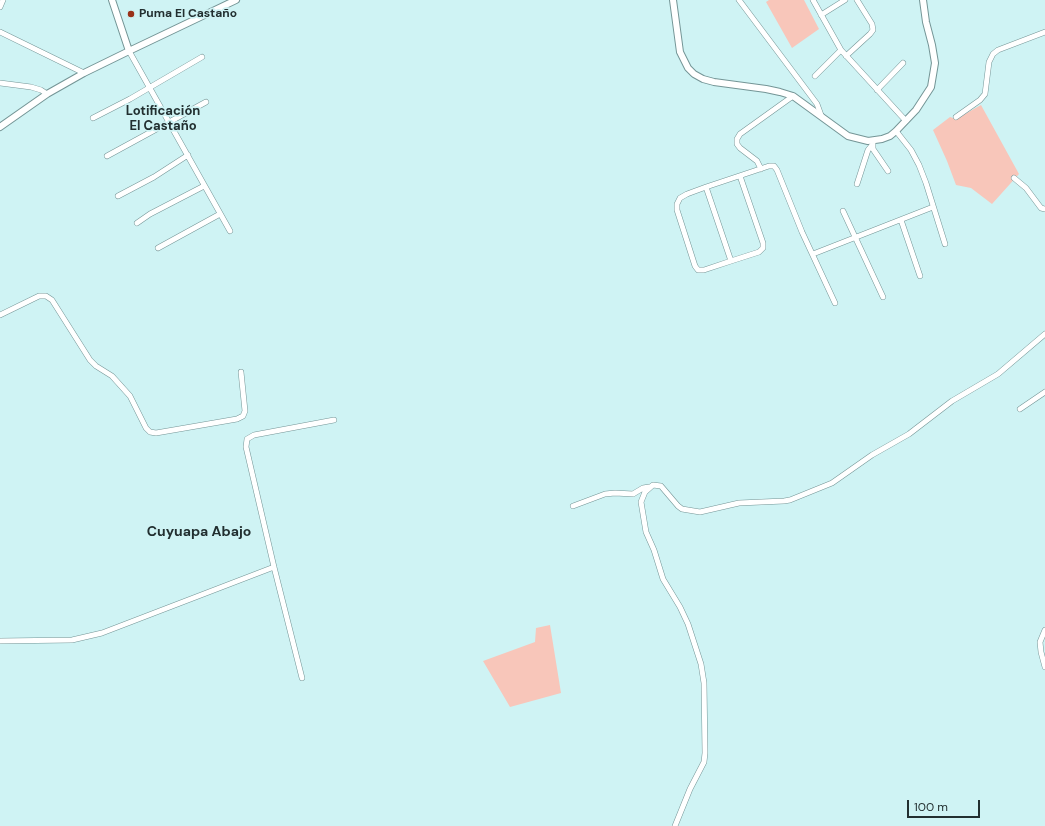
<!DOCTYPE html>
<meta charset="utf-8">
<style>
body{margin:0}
#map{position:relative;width:1045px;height:826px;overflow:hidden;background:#cff3f4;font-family:"DM Sans",sans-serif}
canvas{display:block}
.scale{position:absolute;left:907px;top:800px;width:73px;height:18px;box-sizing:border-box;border:2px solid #222f30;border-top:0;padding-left:5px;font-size:12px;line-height:14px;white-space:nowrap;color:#222f30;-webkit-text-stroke:3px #cff3f4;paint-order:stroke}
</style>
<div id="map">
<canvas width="1045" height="826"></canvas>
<div class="scale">100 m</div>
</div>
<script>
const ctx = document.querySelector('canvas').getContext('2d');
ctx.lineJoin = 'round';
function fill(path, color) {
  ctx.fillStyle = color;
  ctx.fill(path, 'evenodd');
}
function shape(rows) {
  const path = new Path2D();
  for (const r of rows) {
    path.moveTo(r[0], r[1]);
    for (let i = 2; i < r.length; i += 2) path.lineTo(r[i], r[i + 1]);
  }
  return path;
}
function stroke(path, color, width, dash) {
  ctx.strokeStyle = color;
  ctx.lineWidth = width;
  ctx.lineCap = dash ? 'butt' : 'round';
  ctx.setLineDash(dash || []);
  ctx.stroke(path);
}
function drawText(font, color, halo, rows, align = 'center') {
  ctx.font = font + ' "DM Sans",sans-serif';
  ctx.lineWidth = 3.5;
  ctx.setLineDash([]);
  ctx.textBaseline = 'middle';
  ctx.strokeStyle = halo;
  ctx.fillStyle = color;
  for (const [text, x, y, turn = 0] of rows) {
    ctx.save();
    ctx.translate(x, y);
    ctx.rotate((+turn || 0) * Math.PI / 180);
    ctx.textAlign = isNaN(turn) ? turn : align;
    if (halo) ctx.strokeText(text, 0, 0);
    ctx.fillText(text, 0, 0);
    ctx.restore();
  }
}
fill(shape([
 [769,0,804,0,819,29,792,48,766,2],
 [981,105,1019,174,992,204,971,188,956,185,947,161,933,130,950,117,956,119],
 [550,625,561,693,510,707,483,661,535,642,536,628]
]), '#f8c6ba');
const minor = shape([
 [739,0,817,104,821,115],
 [813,0,841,50,906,121],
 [0,7,3,0],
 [821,15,845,0],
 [0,32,84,73],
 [129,51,230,231],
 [846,56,870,34,873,30,872,24,857,0],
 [815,76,841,50],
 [0,83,31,87,41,90,47,94],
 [877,90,903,63],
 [956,117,980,100,985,94,989,62,993,54,998,50,1045,32],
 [93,118,130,99,202,57],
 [896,131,911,150,919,165,926,183,945,244],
 [873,144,873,149,875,152,888,171],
 [107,156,206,102],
 [761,169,757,161,740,148,737,144,737,139,740,134,793,96],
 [740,176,763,243,763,248,759,252,731,261,704,270,698,270,695,266,677,210,677,204,680,198,687,194,706,187,769,166,774,166,777,170,802,232,835,303],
 [1014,178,1026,188,1041,208,1045,209],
 [857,184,868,150,872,145],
 [706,187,731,261],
 [118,196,154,177,188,155],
 [843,211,883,297],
 [901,220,920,276],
 [137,223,150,214,204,186],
 [158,248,220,214],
 [813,254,933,207],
 [0,315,39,296,46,296,52,300,90,360,96,366,112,376,130,396,146,428,150,432,156,433,237,419,243,416,245,411,241,372],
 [1020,409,1045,392],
 [573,506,605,494,615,493,633,494,643,488,649,487],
 [1045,630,1040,642,1041,652,1045,667],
 [0,641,72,640,102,633,274,567],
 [302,678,274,567,246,447,247,439,254,435,334,420],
 [675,826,690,789,704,762,705,753,704,683,701,664,688,624,680,607,663,579,654,550,646,532,641,502,645,492,653,485,661,486,678,506,682,509,700,512,739,503,784,501,790,500,832,483,872,455,909,434,952,401,998,374,1045,334]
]);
const tertiary = shape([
 [112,0,129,51],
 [673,0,680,52,688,68,694,74,703,79,714,82,766,89,780,92,793,96,848,136,868,141,882,139,890,136,896,131,916,110,931,87,935,63,932,45,926,22,923,0],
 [0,127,47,94,84,73,129,51,236,0]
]);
stroke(minor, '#749596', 6);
stroke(tertiary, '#749596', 8);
stroke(minor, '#fff', 5);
stroke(tertiary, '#fff', 6);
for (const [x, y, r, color] of [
 [131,14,4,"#993119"]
]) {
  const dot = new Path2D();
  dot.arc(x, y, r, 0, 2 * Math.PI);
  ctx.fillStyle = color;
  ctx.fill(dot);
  stroke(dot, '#cff3f4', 1.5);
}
drawText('bold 12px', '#222f30', '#cff3f4', [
 ["Puma El Castaño",139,14]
], 'left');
drawText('bold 13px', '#222f30', '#cff3f4', [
 ["Lotificación",163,112],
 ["El Castaño",163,127]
]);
drawText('bold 14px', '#222f30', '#cff3f4', [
 ["Cuyuapa Abajo",199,532]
]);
</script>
